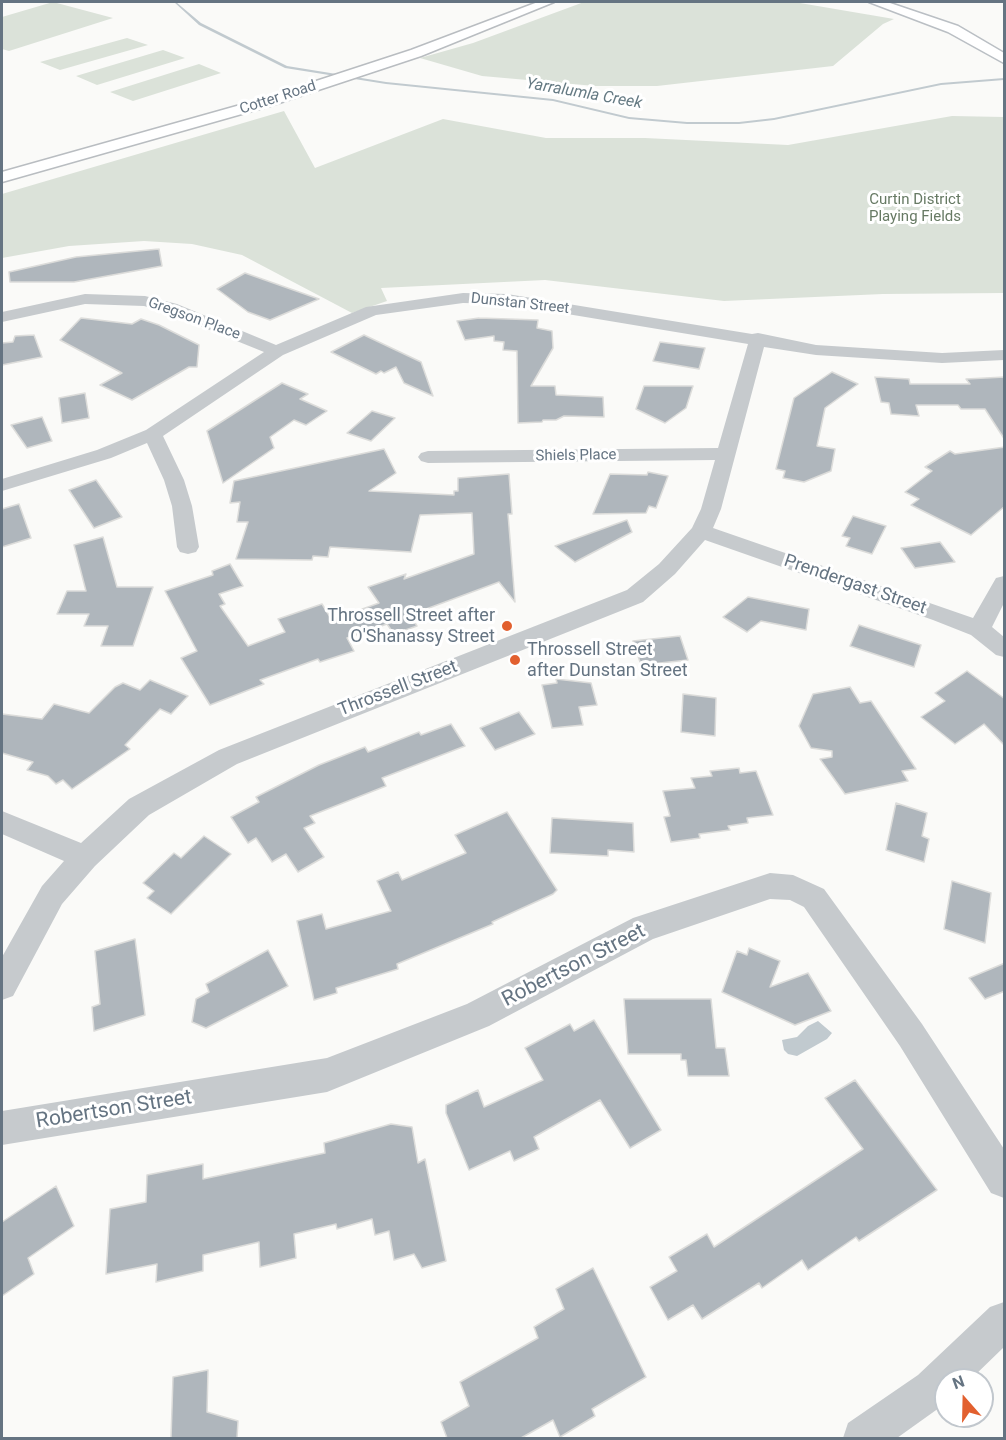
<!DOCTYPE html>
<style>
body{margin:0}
#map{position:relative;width:1006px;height:1440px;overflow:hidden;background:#fafaf8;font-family:Roboto,sans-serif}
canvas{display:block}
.frame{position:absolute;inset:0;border:3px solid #657482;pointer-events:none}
.north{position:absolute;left:934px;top:1368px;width:60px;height:60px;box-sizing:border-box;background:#fff;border:2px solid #c1c7cd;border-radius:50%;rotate:340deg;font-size:16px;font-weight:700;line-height:24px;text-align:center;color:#657482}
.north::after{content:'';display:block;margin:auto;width:21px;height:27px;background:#e2602f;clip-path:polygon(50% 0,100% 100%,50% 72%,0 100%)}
</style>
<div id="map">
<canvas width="1006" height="1440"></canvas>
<div class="frame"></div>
<div class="north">N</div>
</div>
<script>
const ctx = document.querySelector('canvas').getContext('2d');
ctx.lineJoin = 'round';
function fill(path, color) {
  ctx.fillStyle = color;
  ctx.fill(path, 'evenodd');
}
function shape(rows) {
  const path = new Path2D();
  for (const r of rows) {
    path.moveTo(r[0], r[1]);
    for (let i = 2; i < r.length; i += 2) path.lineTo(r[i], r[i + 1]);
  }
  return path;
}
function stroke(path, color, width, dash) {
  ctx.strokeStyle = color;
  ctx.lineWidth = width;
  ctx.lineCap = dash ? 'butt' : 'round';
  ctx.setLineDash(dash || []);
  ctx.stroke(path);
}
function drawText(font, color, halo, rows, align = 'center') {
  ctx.font = font + ' Roboto,sans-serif';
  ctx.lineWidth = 6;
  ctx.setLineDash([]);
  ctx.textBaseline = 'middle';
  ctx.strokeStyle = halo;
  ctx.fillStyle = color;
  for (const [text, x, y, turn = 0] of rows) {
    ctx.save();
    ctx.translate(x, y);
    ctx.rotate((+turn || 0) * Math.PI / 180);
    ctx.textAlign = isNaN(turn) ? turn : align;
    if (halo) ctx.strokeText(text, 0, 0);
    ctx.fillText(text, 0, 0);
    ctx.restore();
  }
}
fill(shape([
 [53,2,113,18,9,51,2,49,2,17],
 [584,2,794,2,894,19,883,24,833,66,657,86,595,86,482,76,420,58,473,43],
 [127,38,148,45,60,70,40,62],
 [163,50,185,58,97,85,76,76],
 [199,64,221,73,133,101,110,92],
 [284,111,315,168,443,119,546,138,645,138,788,145,952,116,1004,117,1004,293,883,294,724,301,545,280,381,288,387,301,352,313,242,255,192,244,144,241,69,246,2,258,2,194]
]), '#dbe2d9');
fill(shape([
 [818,1021,832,1033,827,1039,797,1056,788,1054,784,1050,782,1040,797,1037,808,1026]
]), '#c1cacf');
fill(shape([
 [174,2,176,2,201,23,287,66,386,82,553,99,629,117,687,122,739,122,774,118,941,83,1004,78,1004,80,941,85,774,120,739,124,687,124,629,119,553,101,386,84,285,68,199,25,174,2]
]), '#c1cacf');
const building = shape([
 [159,249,162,266,74,282,10,282,9,272,76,257,159,249],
 [245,273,319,299,270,320,248,312,217,289,245,273],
 [81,318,132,324,141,319,159,325,199,345,197,367,189,367,132,400,100,385,122,373,60,340,81,318],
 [479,318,538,320,537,328,552,331,553,348,531,386,555,386,556,395,603,397,604,417,564,416,556,420,543,420,542,422,518,423,517,351,503,350,504,342,494,341,494,336,465,340,457,321,479,318],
 [34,335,42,357,2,365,2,343,13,342,15,336,34,335],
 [364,335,421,362,433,396,404,383,396,367,384,373,381,371,376,374,331,352,364,335],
 [660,342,705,348,699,369,653,361,660,342],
 [832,372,858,384,825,408,817,446,835,449,831,471,804,482,783,478,785,471,776,469,794,398,832,372],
 [875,377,909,379,910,384,970,384,966,379,1005,377,1005,440,985,409,961,409,958,405,916,405,919,416,891,414,889,403,881,402,875,377],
 [282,383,308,394,300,399,327,411,306,425,294,420,270,437,274,448,223,483,207,431,282,383],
 [644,386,693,386,686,408,665,423,636,409,644,386],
 [85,393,89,418,62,423,59,398,85,393],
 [372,411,395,418,371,441,347,433,372,411],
 [42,417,52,441,27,448,11,425,42,417],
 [1005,447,1005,506,971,535,911,505,919,499,905,492,932,471,925,467,950,451,955,454,1005,447],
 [384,449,396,473,369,491,454,495,454,491,458,491,458,478,509,474,512,514,508,514,515,602,499,582,410,615,417,626,394,634,387,624,347,638,354,651,320,662,318,659,260,680,264,684,210,705,181,658,197,651,165,591,213,575,212,571,230,564,243,586,219,594,225,604,220,606,248,646,285,632,278,619,322,604,332,620,379,603,368,587,406,574,404,579,474,554,472,513,420,515,411,552,330,547,328,557,313,556,312,560,236,559,248,522,237,522,240,502,230,503,234,481,384,449],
 [648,472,668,476,656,508,649,506,646,513,593,514,610,474,647,475,648,472],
 [96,480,122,517,94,528,69,490,96,480],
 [19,504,31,538,2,547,2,509,19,504],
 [853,516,886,526,872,554,846,546,850,538,842,536,853,516],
 [627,520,632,532,575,562,555,546,627,520],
 [103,537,117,587,153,587,133,646,101,646,108,626,84,626,89,614,57,614,67,591,86,591,74,545,103,537],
 [940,542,955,562,915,568,901,548,940,542],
 [748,597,809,609,806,630,761,621,747,632,723,617,748,597],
 [859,625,921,645,914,667,850,646,859,625],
 [680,636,688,660,641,665,633,641,680,636],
 [967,671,1005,699,1005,746,984,724,955,744,921,717,945,701,935,693,967,671],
 [556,679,591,683,597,705,579,707,583,725,552,728,542,685,557,683,556,679],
 [150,680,188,696,171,714,160,709,125,745,130,749,72,789,63,780,56,784,48,776,27,770,33,762,2,753,2,714,42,719,54,704,89,713,115,687,123,683,140,690,150,680],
 [850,687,860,703,871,701,916,769,902,771,908,781,845,794,820,759,832,757,832,751,811,748,799,726,813,694,850,687],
 [683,694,716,698,715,736,681,732,683,694],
 [519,712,535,734,495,750,480,728,519,712],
 [451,724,465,746,382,778,386,786,310,816,315,823,304,828,324,857,298,872,286,854,272,862,256,838,248,843,231,817,259,802,256,797,319,765,365,747,368,752,419,732,421,735,451,724],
 [739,768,740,773,756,771,773,815,747,818,748,823,728,826,730,830,699,834,700,838,671,842,664,817,670,816,663,791,695,788,691,778,712,776,710,771,739,768],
 [896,803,927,813,922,836,929,839,924,862,886,850,896,803],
 [507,812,557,890,553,894,492,922,493,924,397,964,398,969,336,988,337,993,314,1000,297,921,322,914,326,929,391,911,377,881,398,872,402,880,466,853,455,835,507,812],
 [552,818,633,823,634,852,608,850,608,856,550,853,552,818],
 [204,836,231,854,171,914,147,898,154,891,143,883,174,853,181,858,204,836],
 [952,881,991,893,985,943,944,929,952,881],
 [135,939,145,1015,94,1031,92,1007,100,1004,95,951,135,939],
 [749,948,780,961,770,987,808,973,831,1011,795,1025,722,992,737,951,747,955,749,948],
 [268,950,288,986,206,1028,192,1022,196,999,209,992,206,984,268,950],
 [1005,963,1005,991,985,999,969,978,1005,963],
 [624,999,711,999,716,1048,725,1048,729,1076,688,1076,686,1060,681,1060,681,1054,628,1054,624,999],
 [594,1020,661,1130,630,1148,600,1100,534,1137,539,1149,514,1161,510,1151,469,1170,446,1113,446,1105,478,1090,484,1107,543,1080,525,1048,570,1024,574,1031,594,1020],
 [855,1080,937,1190,859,1241,856,1237,808,1270,802,1260,762,1288,759,1283,702,1319,693,1305,668,1320,650,1287,677,1271,669,1257,707,1234,714,1247,863,1149,825,1098,855,1080],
 [391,1124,412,1127,418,1163,425,1159,446,1261,422,1268,414,1254,394,1260,389,1231,375,1235,372,1219,337,1229,336,1224,294,1234,296,1258,260,1267,259,1242,203,1255,203,1271,156,1282,157,1264,106,1274,110,1209,146,1202,147,1175,203,1164,203,1179,325,1153,324,1143,391,1124],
 [56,1186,74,1226,28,1258,34,1274,2,1296,2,1222,56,1186],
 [593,1268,646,1377,592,1409,595,1416,560,1437,553,1420,521,1438,447,1438,441,1422,469,1406,460,1382,538,1338,534,1327,564,1309,556,1289,593,1268],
 [208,1370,207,1412,238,1421,237,1438,171,1438,173,1377,208,1370]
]);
fill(building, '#afb6bc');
stroke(building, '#dcdcda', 1.5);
const secondary = shape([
 [869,2,887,2,958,26,1004,53,1004,63,948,32,869,2]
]);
const primary = shape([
 [538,2,554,2,421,56,270,106,2,182,2,172,258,100,411,50,538,2]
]);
stroke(secondary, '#babfc4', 3);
stroke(primary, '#b9bdc1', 3);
fill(shape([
 [463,293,507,294,752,334,758,333,816,345,942,353,1004,350,1004,360,942,363,816,355,764,347,721,509,713,528,973,618,996,578,1004,576,1004,603,992,627,1004,637,1004,657,996,655,971,635,933,620,705,540,675,574,643,602,237,764,149,815,95,866,62,904,13,996,2,1000,2,957,42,886,64,861,2,834,2,811,81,843,129,799,219,750,627,590,659,564,692,528,701,509,715,460,428,463,421,461,418,457,421,453,428,451,718,448,748,344,507,304,463,303,376,315,283,355,163,436,184,480,192,506,199,547,196,552,188,554,180,552,177,547,172,506,164,480,147,443,111,458,2,491,2,479,97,450,146,430,264,352,165,312,144,306,85,304,2,322,2,312,85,294,145,296,177,304,276,345,366,307,463,293],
 [770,873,793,875,824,889,922,1024,1004,1149,1004,1198,991,1193,900,1046,804,907,790,900,770,899,653,939,489,1026,327,1092,2,1145,2,1111,327,1058,467,1004,633,918,770,873],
 [1004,1302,1004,1347,970,1380,946,1380,946,1403,897,1438,843,1438,848,1423,918,1375,990,1307,1004,1302]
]), '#c6cacd');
fill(secondary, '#fff');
fill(primary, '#fff');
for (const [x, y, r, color] of [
 [507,626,6,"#e2602f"],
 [515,660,6,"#e2602f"]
]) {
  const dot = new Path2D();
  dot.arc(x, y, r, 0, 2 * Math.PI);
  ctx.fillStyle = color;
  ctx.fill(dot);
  stroke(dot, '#fff', 2);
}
drawText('15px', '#657482', '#fff', [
 ["Cotter Road",278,98,-18],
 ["Dunstan Street",520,304,6],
 ["Gregson Place",194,319,20],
 ["Shiels Place",576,456,-1]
]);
drawText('15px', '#677a64', '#fff', [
 ["Curtin District",915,200],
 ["Playing Fields",915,217]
]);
drawText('italic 16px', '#657a83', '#fff', [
 ["Yarralumla Creek",584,94,10]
]);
drawText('18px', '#657482', '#fff', [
 ["Prendergast Street",855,585,19],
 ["Throssell Street",398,689,-21]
]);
drawText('18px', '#657482', '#fff', [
 ["Throssell Street after",495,616],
 ["O'Shanassy Street",495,637],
 ["Throssell Street",527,650,"left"],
 ["after Dunstan Street",527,671,"left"]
], 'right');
drawText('21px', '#657482', '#fff', [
 ["Robertson Street",574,966,-27],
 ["Robertson Street",114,1110,-9]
]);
</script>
